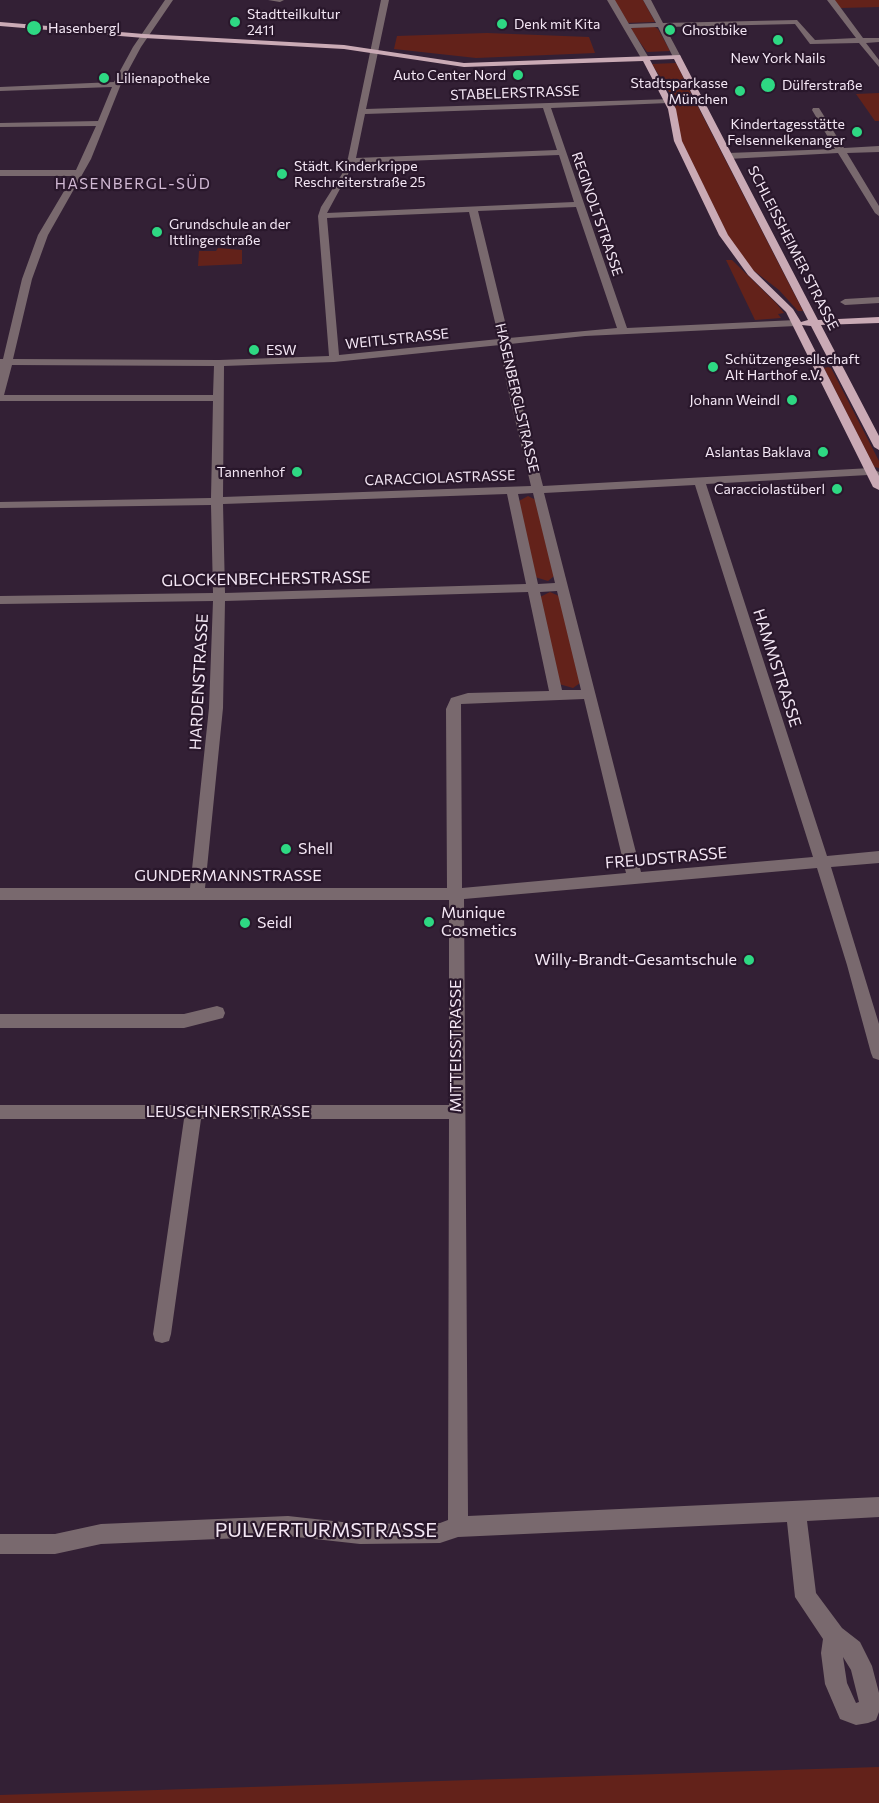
<!DOCTYPE html>
<meta charset="utf-8">
<style>
body{margin:0}
canvas{display:block;background:#332035}
</style>
<canvas width="879" height="1803"></canvas>
<script>
const ctx = document.querySelector('canvas').getContext('2d');
ctx.lineJoin = 'round';
function fill(path, color) {
  ctx.fillStyle = color;
  ctx.fill(path, 'evenodd');
}
function shape(rows) {
  const path = new Path2D();
  for (const r of rows) {
    path.moveTo(r[0], r[1]);
    for (let i = 2; i < r.length; i += 2) path.lineTo(r[i], r[i + 1]);
  }
  return path;
}
function stroke(path, color, width, dash) {
  ctx.strokeStyle = color;
  ctx.lineWidth = width;
  ctx.lineCap = dash ? 'butt' : 'round';
  ctx.setLineDash(dash || []);
  ctx.stroke(path);
}
function drawText(font, color, halo, rows, align = 'center') {
  ctx.font = font + ' Commissioner,sans-serif';
  ctx.lineWidth = 4.5;
  ctx.setLineDash([]);
  ctx.textBaseline = 'middle';
  ctx.strokeStyle = halo;
  ctx.fillStyle = color;
  for (const [text, x, y, turn = 0] of rows) {
    ctx.save();
    ctx.translate(x, y);
    ctx.rotate((+turn || 0) * Math.PI / 180);
    ctx.textAlign = isNaN(turn) ? turn : align;
    if (halo) ctx.strokeText(text, 0, 0);
    ctx.fillText(text, 0, 0);
    ctx.restore();
  }
}
fill(shape([
 [614,0,643,0,655,22,625,23],
 [834,0,879,0,879,7,840,8],
 [653,26,658,29,670,51,647,52,631,30,632,28],
 [487,33,589,37,595,53,476,58,394,49,397,36],
 [676,63,691,93,685,98,671,95,652,64],
 [879,93,879,121,875,121,856,94],
 [693,100,695,101,803,311,798,311,779,290,753,270,731,242,681,140,674,102],
 [218,248,242,250,242,264,198,266,199,251,216,251],
 [726,260,732,260,776,303,784,313,778,314,781,318,755,320],
 [828,367,831,368,879,461,879,468,874,467,824,368],
 [528,496,536,500,554,576,548,581,535,577,519,501],
 [550,592,559,596,580,683,573,688,559,684,540,597],
 [879,1767,879,1803,0,1803,0,1795]
]), '#63221a');
fill(shape([
 [165,0,173,0,141,47,121,84,91,159,48,235,32,279,13,359,219,360,329,356,318,216,321,207,342,174,348,158,381,0,389,0,366,109,671,99,671,103,668,103,551,108,627,328,796,320,801,323,796,326,585,336,510,344,517,386,543,486,871,468,879,472,879,481,868,475,706,484,827,856,879,851,879,863,831,867,879,1024,879,1060,873,1058,871,1053,847,965,817,868,464,899,468,1516,879,1497,879,1517,807,1521,816,1593,842,1628,860,1642,872,1666,879,1693,879,1712,876,1720,868,1723,856,1725,840,1719,825,1684,821,1653,823,1639,795,1597,787,1522,458,1537,440,1543,360,1544,288,1536,101,1544,55,1554,0,1554,0,1534,55,1534,101,1524,288,1516,360,1524,440,1523,448,1520,449,1119,201,1119,171,1334,169,1341,162,1343,155,1341,153,1334,184,1119,0,1119,0,1105,449,1105,449,900,0,900,0,888,190,888,209,708,213,601,0,604,0,596,213,593,211,505,0,508,0,502,211,498,213,401,0,401,0,359,3,359,22,279,38,235,73,176,0,176,0,170,76,170,96,126,0,127,0,123,98,121,112,87,0,91,0,87,114,82,133,47,165,0],
 [543,108,557,150,356,158,365,114,543,108],
 [559,155,574,202,327,213,354,163,559,155],
 [576,207,617,328,509,338,478,211,576,207],
 [469,212,499,339,339,355,327,218,469,212],
 [500,345,507,386,531,486,223,497,224,366,334,362,500,345],
 [12,365,214,366,213,395,4,395,12,365],
 [695,485,813,857,641,872,544,493,695,485],
 [533,493,555,583,538,584,518,494,533,493],
 [507,494,526,584,225,593,223,504,507,494],
 [557,591,581,690,562,690,540,592,557,591],
 [528,592,549,691,468,693,451,698,446,709,447,888,205,888,223,708,225,601,528,592],
 [584,699,626,873,462,888,461,704,584,699],
 [843,1657,851,1670,859,1702,856,1703,847,1683,843,1657],
 [268,0,284,0,280,2,268,0],
 [607,0,615,0,629,24,656,23,643,0,651,0,663,23,797,20,815,40,856,38,827,0,835,0,863,38,879,38,879,42,866,43,879,60,879,67,859,43,810,44,795,24,665,27,681,57,677,59,673,57,658,27,631,28,649,58,645,60,641,58,607,0],
 [813,108,819,108,844,148,879,146,879,152,847,153,879,206,879,216,875,213,838,153,728,159,724,156,728,153,835,149,812,110,813,108],
 [879,297,879,303,845,305,840,302,845,299,879,297],
 [217,1006,223,1008,225,1013,223,1018,184,1028,0,1028,0,1014,184,1014,217,1006]
]), '#79696e');
fill(shape([
 [0,22,144,34,344,45,464,63,680,55,818,320,879,317,879,323,821,325,879,436,879,450,874,447,811,326,802,325,879,476,879,490,873,487,786,312,748,275,719,235,674,141,668,109,643,61,464,67,344,49,144,38,0,26,0,22],
 [674,59,808,320,801,322,793,309,754,271,728,235,682,141,676,109,650,60,674,59]
]), '#caaab5');
for (const [x, y, r, color] of [
 [235,22,6,"#2ed883"],
 [502,24,6,"#2ed883"],
 [34,28,8,"#2ed883"],
 [670,30,6,"#2ed883"],
 [778,40,6,"#2ed883"],
 [518,75,6,"#2ed883"],
 [104,78,6,"#2ed883"],
 [768,85,8,"#2ed883"],
 [740,91,6,"#2ed883"],
 [857,132,6,"#2ed883"],
 [282,174,6,"#2ed883"],
 [157,232,6,"#2ed883"],
 [254,350,6,"#2ed883"],
 [713,367,6,"#2ed883"],
 [792,400,6,"#2ed883"],
 [823,452,6,"#2ed883"],
 [297,472,6,"#2ed883"],
 [837,489,6,"#2ed883"],
 [286,849,6,"#2ed883"],
 [429,922,6,"#2ed883"],
 [245,923,6,"#2ed883"],
 [749,960,6,"#2ed883"]
]) {
  const dot = new Path2D();
  dot.arc(x, y, r, 0, 2 * Math.PI);
  ctx.fillStyle = color;
  ctx.fill(dot);
  stroke(dot, '#29172b', 2);
}
drawText('14px', '#f4e7f5', '#29172b', [
 ["Stadtteilkultur",247,14],
 ["2411",247,30],
 ["Denk mit Kita",514,24],
 ["Hasenbergl",48,28],
 ["Ghostbike",682,30],
 ["New York Nails",778,58,"center"],
 ["Auto Center Nord",506,75,"right"],
 ["Lilienapotheke",116,78],
 ["Stadtsparkasse",728,83,"right"],
 ["München",728,99,"right"],
 ["Dülferstraße",782,85],
 ["Kindertagesstätte",845,124,"right"],
 ["Felsennelkenanger",845,140,"right"],
 ["Städt. Kinderkrippe",294,166],
 ["Reschreiterstraße 25",294,182],
 ["Grundschule an der",169,224],
 ["Ittlingerstraße",169,240],
 ["ESW",266,350],
 ["Schützengesellschaft",725,359],
 ["Alt Harthof e.V.",725,375],
 ["Johann Weindl",780,400,"right"],
 ["Aslantas Baklava",811,452,"right"],
 ["Tannenhof",285,472,"right"],
 ["Caracciolastüberl",825,489,"right"]
], 'left');
drawText('14px', '#f4e7f5', '#29172b', [
 ["STABELERSTRASSE",515,93,-2],
 ["REGINOLTSTRASSE",597,214,71],
 ["SCHLEISSHEIMER STRASSE",793,248,63],
 ["WEITLSTRASSE",397,339,-6],
 ["HASENBERGLSTRASSE",517,398,77],
 ["CARACCIOLASTRASSE",440,478,-2]
]);
ctx.letterSpacing = '1.5px';
drawText('15px', '#d1b9d4', '#29172b', [
 ["HASENBERGL-SÜD",133,184]
]);
ctx.letterSpacing = '0px';
drawText('16px', '#f4e7f5', '#29172b', [
 ["GLOCKENBECHERSTRASSE",266,579,-1],
 ["HAMMSTRASSE",777,668,72],
 ["HARDENSTRASSE",199,682,-87],
 ["FREUDSTRASSE",666,858,-5],
 ["GUNDERMANNSTRASSE",228,876],
 ["MITTEISSTRASSE",456,1046,-90],
 ["LEUSCHNERSTRASSE",228,1112]
]);
drawText('16px', '#f4e7f5', '#29172b', [
 ["Shell",298,849],
 ["Munique",441,913],
 ["Cosmetics",441,931],
 ["Seidl",257,923],
 ["Willy-Brandt-Gesamtschule",737,960,"right"]
], 'left');
drawText('20px', '#f4e7f5', '#29172b', [
 ["PULVERTURMSTRASSE",326,1530]
]);
</script>
